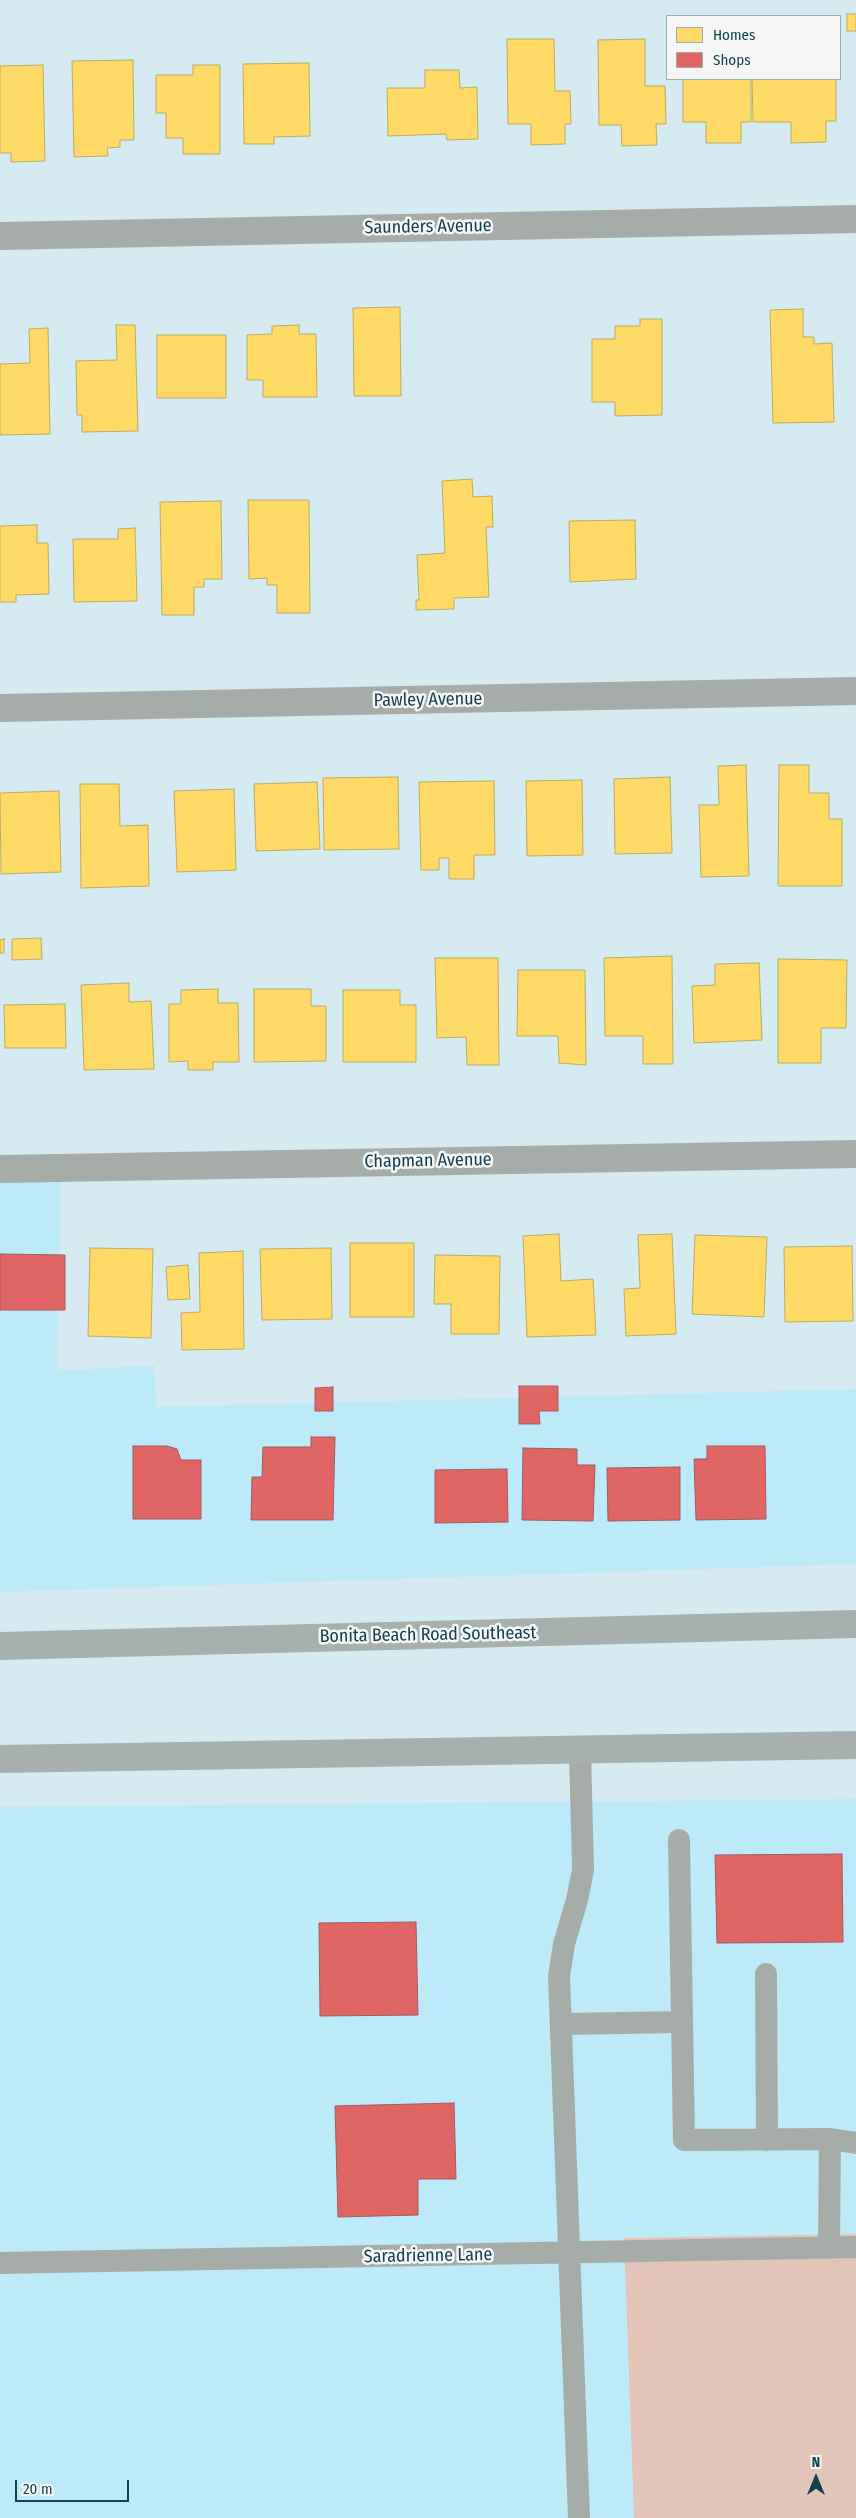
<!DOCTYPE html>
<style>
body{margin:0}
#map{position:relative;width:856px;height:2518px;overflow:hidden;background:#d6ebf1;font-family:"Fira Sans Condensed",sans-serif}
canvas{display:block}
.legend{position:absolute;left:666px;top:15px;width:175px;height:65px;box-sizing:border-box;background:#f6f6f6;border:1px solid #9baeb3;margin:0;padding:6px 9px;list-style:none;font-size:15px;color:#13424f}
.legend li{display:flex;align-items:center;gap:10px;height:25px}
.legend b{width:25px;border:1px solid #9baeb3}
.north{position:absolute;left:791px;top:2453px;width:50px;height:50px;-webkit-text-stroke:4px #f6f6f6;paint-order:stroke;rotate:0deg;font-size:14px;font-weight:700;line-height:20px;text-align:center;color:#13424f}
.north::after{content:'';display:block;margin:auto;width:18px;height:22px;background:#13424f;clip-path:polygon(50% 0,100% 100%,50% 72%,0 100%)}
.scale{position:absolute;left:15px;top:2480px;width:114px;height:22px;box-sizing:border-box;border:2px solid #13424f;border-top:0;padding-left:6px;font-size:15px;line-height:18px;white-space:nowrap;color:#13424f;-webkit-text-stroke:4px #f6f6f6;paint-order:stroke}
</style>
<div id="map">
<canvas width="856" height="2518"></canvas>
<ul class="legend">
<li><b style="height:14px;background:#ffd966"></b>Homes</li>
<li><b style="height:14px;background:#e06666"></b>Shops</li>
</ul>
<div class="north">N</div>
<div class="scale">20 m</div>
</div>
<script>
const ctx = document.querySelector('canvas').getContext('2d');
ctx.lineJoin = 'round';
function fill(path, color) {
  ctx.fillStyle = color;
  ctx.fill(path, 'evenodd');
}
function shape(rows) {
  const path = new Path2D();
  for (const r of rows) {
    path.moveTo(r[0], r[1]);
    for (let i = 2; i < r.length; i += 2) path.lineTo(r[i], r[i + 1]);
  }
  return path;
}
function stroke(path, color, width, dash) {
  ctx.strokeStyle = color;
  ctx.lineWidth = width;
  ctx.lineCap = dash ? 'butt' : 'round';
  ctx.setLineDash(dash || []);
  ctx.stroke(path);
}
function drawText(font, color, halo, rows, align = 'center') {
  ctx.font = font + ' "Fira Sans Condensed",sans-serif';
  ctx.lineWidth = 5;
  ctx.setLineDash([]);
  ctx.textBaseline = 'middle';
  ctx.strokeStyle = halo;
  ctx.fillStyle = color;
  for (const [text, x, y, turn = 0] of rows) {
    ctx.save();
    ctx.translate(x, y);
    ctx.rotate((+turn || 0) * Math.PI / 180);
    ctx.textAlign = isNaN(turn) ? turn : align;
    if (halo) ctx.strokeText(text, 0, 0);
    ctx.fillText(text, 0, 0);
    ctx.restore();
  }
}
fill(shape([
 [0,1172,61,1172,57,1371,154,1365,156,1407,856,1389,856,1564,0,1592],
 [856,1799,856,2234,624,2238,634,2518,0,2518,0,1807]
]), '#bdeaf8');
fill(shape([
 [856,2234,856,2518,634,2518,624,2238]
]), '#e3c4b9');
const homes = shape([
 [847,14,856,14,856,31,847,31,847,14],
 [507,39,554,39,555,91,570,91,571,124,565,124,565,144,531,145,531,124,508,124,507,39],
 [645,39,645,86,665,86,666,124,656,124,657,145,622,146,621,125,599,125,598,40,645,39],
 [133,60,134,140,120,140,120,147,107,148,108,156,74,157,72,61,133,60],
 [309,63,310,136,274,137,274,144,244,144,243,64,309,63],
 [43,65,45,161,11,162,11,153,0,153,0,66,43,65],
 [193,65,220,65,220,154,183,154,183,138,166,138,166,113,156,113,156,75,193,75,193,65],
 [425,70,459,70,460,88,477,87,478,139,447,140,446,134,388,136,387,88,425,88,425,70],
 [683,79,751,79,751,122,741,122,741,143,706,143,706,122,683,122,683,79],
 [752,79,836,79,836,121,826,121,826,142,791,143,791,122,753,122,752,79],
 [400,307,401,396,354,396,353,308,400,307],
 [803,309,803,337,814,337,814,344,832,343,834,422,773,423,770,310,803,309],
 [640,319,662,319,662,415,615,416,615,402,592,402,592,339,615,339,615,326,640,326,640,319],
 [116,325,135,325,138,431,82,432,82,415,77,415,76,361,117,360,116,325],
 [299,325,299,334,316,334,317,397,263,397,263,380,247,380,247,335,272,334,272,326,299,325],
 [48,328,50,434,0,435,0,364,30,363,29,329,48,328],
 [157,335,226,335,226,398,157,398,157,335],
 [472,479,473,497,492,496,493,527,486,527,489,597,454,598,454,609,416,610,416,600,419,600,417,555,445,553,442,481,472,479],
 [248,500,309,500,310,613,277,613,277,585,267,585,267,578,249,579,248,500],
 [221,501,222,579,204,579,204,587,194,587,194,615,162,615,160,502,221,501],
 [635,520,636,579,570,582,569,521,635,520],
 [37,525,37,543,48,543,49,594,16,595,16,602,0,602,0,526,37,525],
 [135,528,137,601,74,602,73,539,118,539,118,529,135,528],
 [746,765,749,876,701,877,699,805,719,805,718,766,746,765],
 [779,765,809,765,809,793,829,793,829,819,842,819,842,886,778,886,779,765],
 [398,777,399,849,324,850,323,778,398,777],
 [670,777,672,853,615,854,614,779,670,777],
 [582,780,583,855,527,856,526,781,582,780],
 [494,781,495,855,474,855,474,879,449,879,449,858,439,858,439,870,421,870,419,782,494,781],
 [317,782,320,849,256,851,254,784,317,782],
 [80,784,119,784,120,826,148,825,149,886,81,888,80,784],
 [234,789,236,870,177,872,174,791,234,789],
 [59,791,61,872,1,874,0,793,59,791],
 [41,938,42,959,12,960,12,939,41,938],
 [4,939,4,953,0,953,0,940,4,939],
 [672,956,673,1064,643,1064,643,1036,605,1036,604,958,672,956],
 [435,958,498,958,499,1065,467,1065,466,1037,437,1038,435,958],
 [778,959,847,960,846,1028,821,1028,821,1063,778,1063,778,959],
 [759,963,762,1040,694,1043,692,986,715,985,715,964,759,963],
 [518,970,585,970,586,1065,559,1063,558,1036,517,1036,518,970],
 [129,983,129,1002,151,1001,154,1069,84,1070,81,985,129,983],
 [218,989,218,1003,238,1003,239,1062,213,1062,213,1070,188,1070,188,1061,169,1062,169,1004,181,1004,181,990,218,989],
 [254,989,311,989,311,1006,326,1006,326,1061,254,1062,254,989],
 [343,990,400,990,400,1005,416,1005,416,1062,343,1062,343,990],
 [65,1004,66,1048,5,1048,4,1005,65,1004],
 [559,1234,561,1281,593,1279,596,1335,527,1337,523,1236,559,1234],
 [672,1234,676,1334,626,1336,624,1289,640,1288,638,1235,672,1234],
 [695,1235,767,1237,764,1317,692,1314,695,1235],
 [350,1243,414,1243,414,1317,350,1317,350,1243],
 [852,1246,853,1321,785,1322,784,1247,852,1246],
 [90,1248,153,1249,151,1338,88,1336,90,1248],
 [331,1248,332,1319,262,1320,260,1249,331,1248],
 [243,1251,244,1349,182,1350,181,1313,200,1312,199,1253,243,1251],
 [435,1255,500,1256,499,1334,451,1334,451,1304,434,1304,435,1255],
 [188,1265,190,1299,168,1300,166,1267,188,1265]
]);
fill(homes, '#ffd966');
stroke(homes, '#b8ac5f', 1);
const shops = shape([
 [0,1254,65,1255,65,1310,0,1310,0,1254],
 [519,1386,558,1386,558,1411,539,1411,540,1424,519,1424,519,1386],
 [333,1387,333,1411,315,1411,315,1388,333,1387],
 [311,1437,335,1437,333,1520,251,1520,252,1477,262,1477,263,1447,311,1447,311,1437],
 [133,1446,167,1446,177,1449,181,1460,201,1460,201,1519,133,1519,133,1446],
 [707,1446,765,1446,766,1519,696,1520,694,1459,707,1459,707,1446],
 [523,1448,577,1449,577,1465,595,1465,593,1521,522,1520,523,1448],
 [680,1467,680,1520,608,1521,607,1468,680,1467],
 [507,1469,508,1522,435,1523,435,1470,507,1469],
 [842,1854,843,1942,717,1943,715,1855,842,1854],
 [416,1922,418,2015,320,2016,319,1923,416,1922],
 [454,2103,456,2179,418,2179,418,2215,338,2217,335,2106,454,2103]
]);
fill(shops, '#e06666');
stroke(shops, '#a25b5f', 1);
stroke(shape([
 [679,1840,684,2140,830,2139,856,2143],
 [766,1974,767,2140],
 [561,2024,682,2022],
 [829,2248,830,2139],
 [0,2263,856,2247],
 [579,2518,559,1976,564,1944,577,1900,583,1870,580,1751]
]), '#a6ada8', 22);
stroke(shape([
 [0,236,856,219],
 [0,708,856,691],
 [0,1169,856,1154]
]), '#a6ada8', 28);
stroke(shape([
 [0,1646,856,1624],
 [0,1759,856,1745]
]), '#a6b0ad', 28);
drawText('18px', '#13424f', '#f6f6f6', [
 ["Saunders Avenue",428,227,-1],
 ["Pawley Avenue",428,700,-1],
 ["Chapman Avenue",428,1161,-1],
 ["Bonita Beach Road Southeast",428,1635,-1],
 ["Saradrienne Lane",428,2256,-1]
]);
</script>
